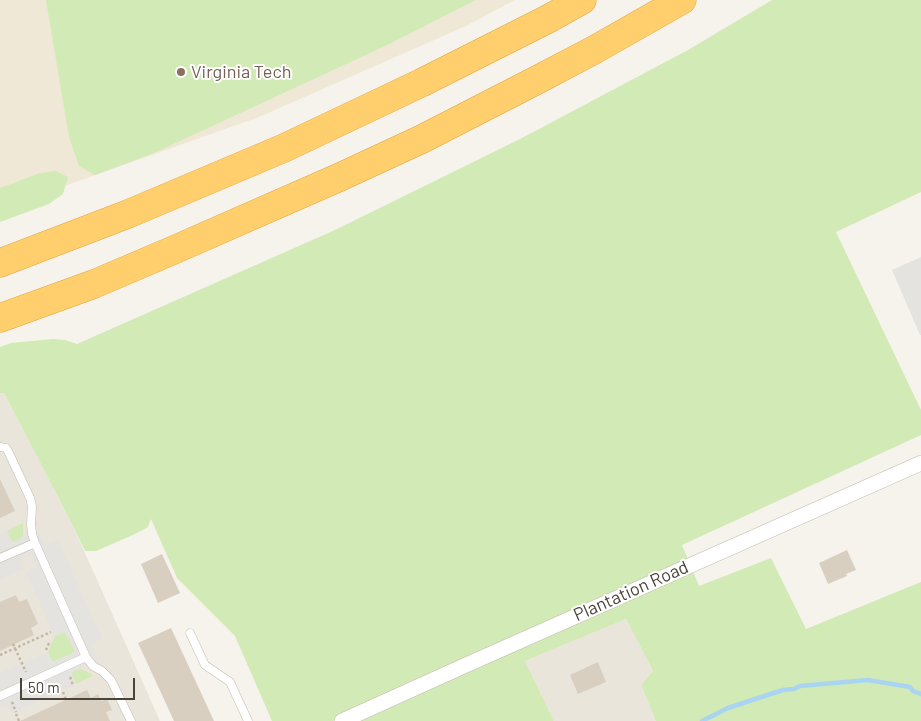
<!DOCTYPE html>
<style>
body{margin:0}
#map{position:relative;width:921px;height:721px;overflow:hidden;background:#f6f3ec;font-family:Barlow,sans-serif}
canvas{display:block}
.scale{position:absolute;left:20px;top:678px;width:115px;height:22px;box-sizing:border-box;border:2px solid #4b4439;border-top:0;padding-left:6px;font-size:15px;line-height:18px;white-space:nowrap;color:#4b4439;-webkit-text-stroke:4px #fff;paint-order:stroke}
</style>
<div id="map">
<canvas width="921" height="721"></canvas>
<div class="scale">50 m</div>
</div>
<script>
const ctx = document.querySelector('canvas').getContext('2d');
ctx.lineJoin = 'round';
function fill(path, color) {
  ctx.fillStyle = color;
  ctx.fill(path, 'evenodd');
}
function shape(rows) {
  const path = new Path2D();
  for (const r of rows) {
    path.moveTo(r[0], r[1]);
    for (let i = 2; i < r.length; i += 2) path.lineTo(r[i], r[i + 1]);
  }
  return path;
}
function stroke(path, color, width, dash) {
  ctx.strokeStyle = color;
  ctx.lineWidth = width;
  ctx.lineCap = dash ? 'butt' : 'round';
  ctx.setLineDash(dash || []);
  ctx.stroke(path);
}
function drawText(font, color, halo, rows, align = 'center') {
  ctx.font = font + ' Barlow,sans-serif';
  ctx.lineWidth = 4;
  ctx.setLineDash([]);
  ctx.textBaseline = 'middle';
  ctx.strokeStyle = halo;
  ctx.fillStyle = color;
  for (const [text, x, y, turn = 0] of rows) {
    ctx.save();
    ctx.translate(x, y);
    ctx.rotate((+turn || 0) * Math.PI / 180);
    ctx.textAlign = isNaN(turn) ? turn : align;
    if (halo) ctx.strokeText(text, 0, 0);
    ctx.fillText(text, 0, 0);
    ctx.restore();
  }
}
fill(shape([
 [0,393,4,393,72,524,160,721,0,721],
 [626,619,653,671,641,685,656,721,554,721,525,661]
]), '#eae5da');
fill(shape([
 [0,0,515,0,466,26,259,117,0,209]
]), '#efe8d6');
fill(shape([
 [46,0,476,0,385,46,154,153,95,175,79,166,69,137],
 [772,0,921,0,921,192,836,232,921,410,921,435,682,545,699,586,771,558,806,629,921,582,921,721,656,721,641,685,653,671,626,619,525,661,554,721,272,721,235,636,177,578,151,519,148,527,135,534,96,551,85,551,72,524,4,393,0,393,0,347,11,343,53,339,65,340,77,344,335,230,522,138,688,50],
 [56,171,68,177,63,194,49,204,0,222,0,188,40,173],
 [23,523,23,536,21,539,15,542,12,541,7,531],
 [65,632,75,651,73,653,56,661,52,661,48,652,55,636],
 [81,669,88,672,93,676,76,684,72,675,72,672,76,670]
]), '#d2eab5');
fill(shape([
 [921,257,921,335,920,335,892,270],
 [7,531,11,540,13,542,39,531,45,545,58,540,102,639,91,645,98,659,73,671,72,675,76,684,12,714,7,704,0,706,0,673,48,652,52,661,54,661,73,653,75,651,65,632,55,636,26,573,36,567,36,564,33,559,27,556,22,557,21,561,24,569,0,580,0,534]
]), '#e5e3e0');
stroke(shape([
 [702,721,728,708,783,690,794,689,800,686,868,680,910,687,913,691,921,694]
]), '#a9d4f2', 4.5);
fill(shape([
 [0,479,15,511,0,518],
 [847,550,856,570,846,574,847,576,828,584,819,563],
 [162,554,180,593,158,603,141,564],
 [16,595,19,602,27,599,38,624,31,628,34,635,0,651,0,602],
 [171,628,214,721,174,721,138,643],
 [598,662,606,682,578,694,570,675],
 [87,690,91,698,98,694,101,701,107,699,112,710,106,712,110,721,20,721]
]), '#d8cfc1');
const lane = shape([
 [0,447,6,448,8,451,30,498,32,506,31,524,32,534,35,543,86,657,93,666,102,671,111,680,131,721],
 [0,558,35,543],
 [190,633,205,665,230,682,248,721],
 [0,696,86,657]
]);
const street = shape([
 [342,721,466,665,921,463]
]);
const highway = shape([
 [0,263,128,214,284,148,421,83,548,19,582,0],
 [0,318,94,284,176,249,340,177,422,139,537,80,594,50,682,0]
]);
stroke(lane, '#c2bbae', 9);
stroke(street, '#c2bbae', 16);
stroke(highway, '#e0a43c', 29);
stroke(shape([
 [13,644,26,672],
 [46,650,49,643],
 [0,655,51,632],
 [70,677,73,685],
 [63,692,66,700],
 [12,702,16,712],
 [16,714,19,721]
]), '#c4b79f', 2.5, [2.5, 2.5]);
stroke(lane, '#fff', 8);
stroke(street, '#fff', 15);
stroke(highway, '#ffcf6e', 28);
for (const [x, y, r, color] of [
 [181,72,5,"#8d6e63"]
]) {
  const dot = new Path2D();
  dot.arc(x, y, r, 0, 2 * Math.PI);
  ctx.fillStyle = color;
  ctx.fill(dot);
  stroke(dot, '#fff', 2);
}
drawText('18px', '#785e54', '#fff', [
 ["Virginia Tech",191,72]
], 'left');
drawText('18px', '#4b4439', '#fff', [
 ["Plantation Road",631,591,-24]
]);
</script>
